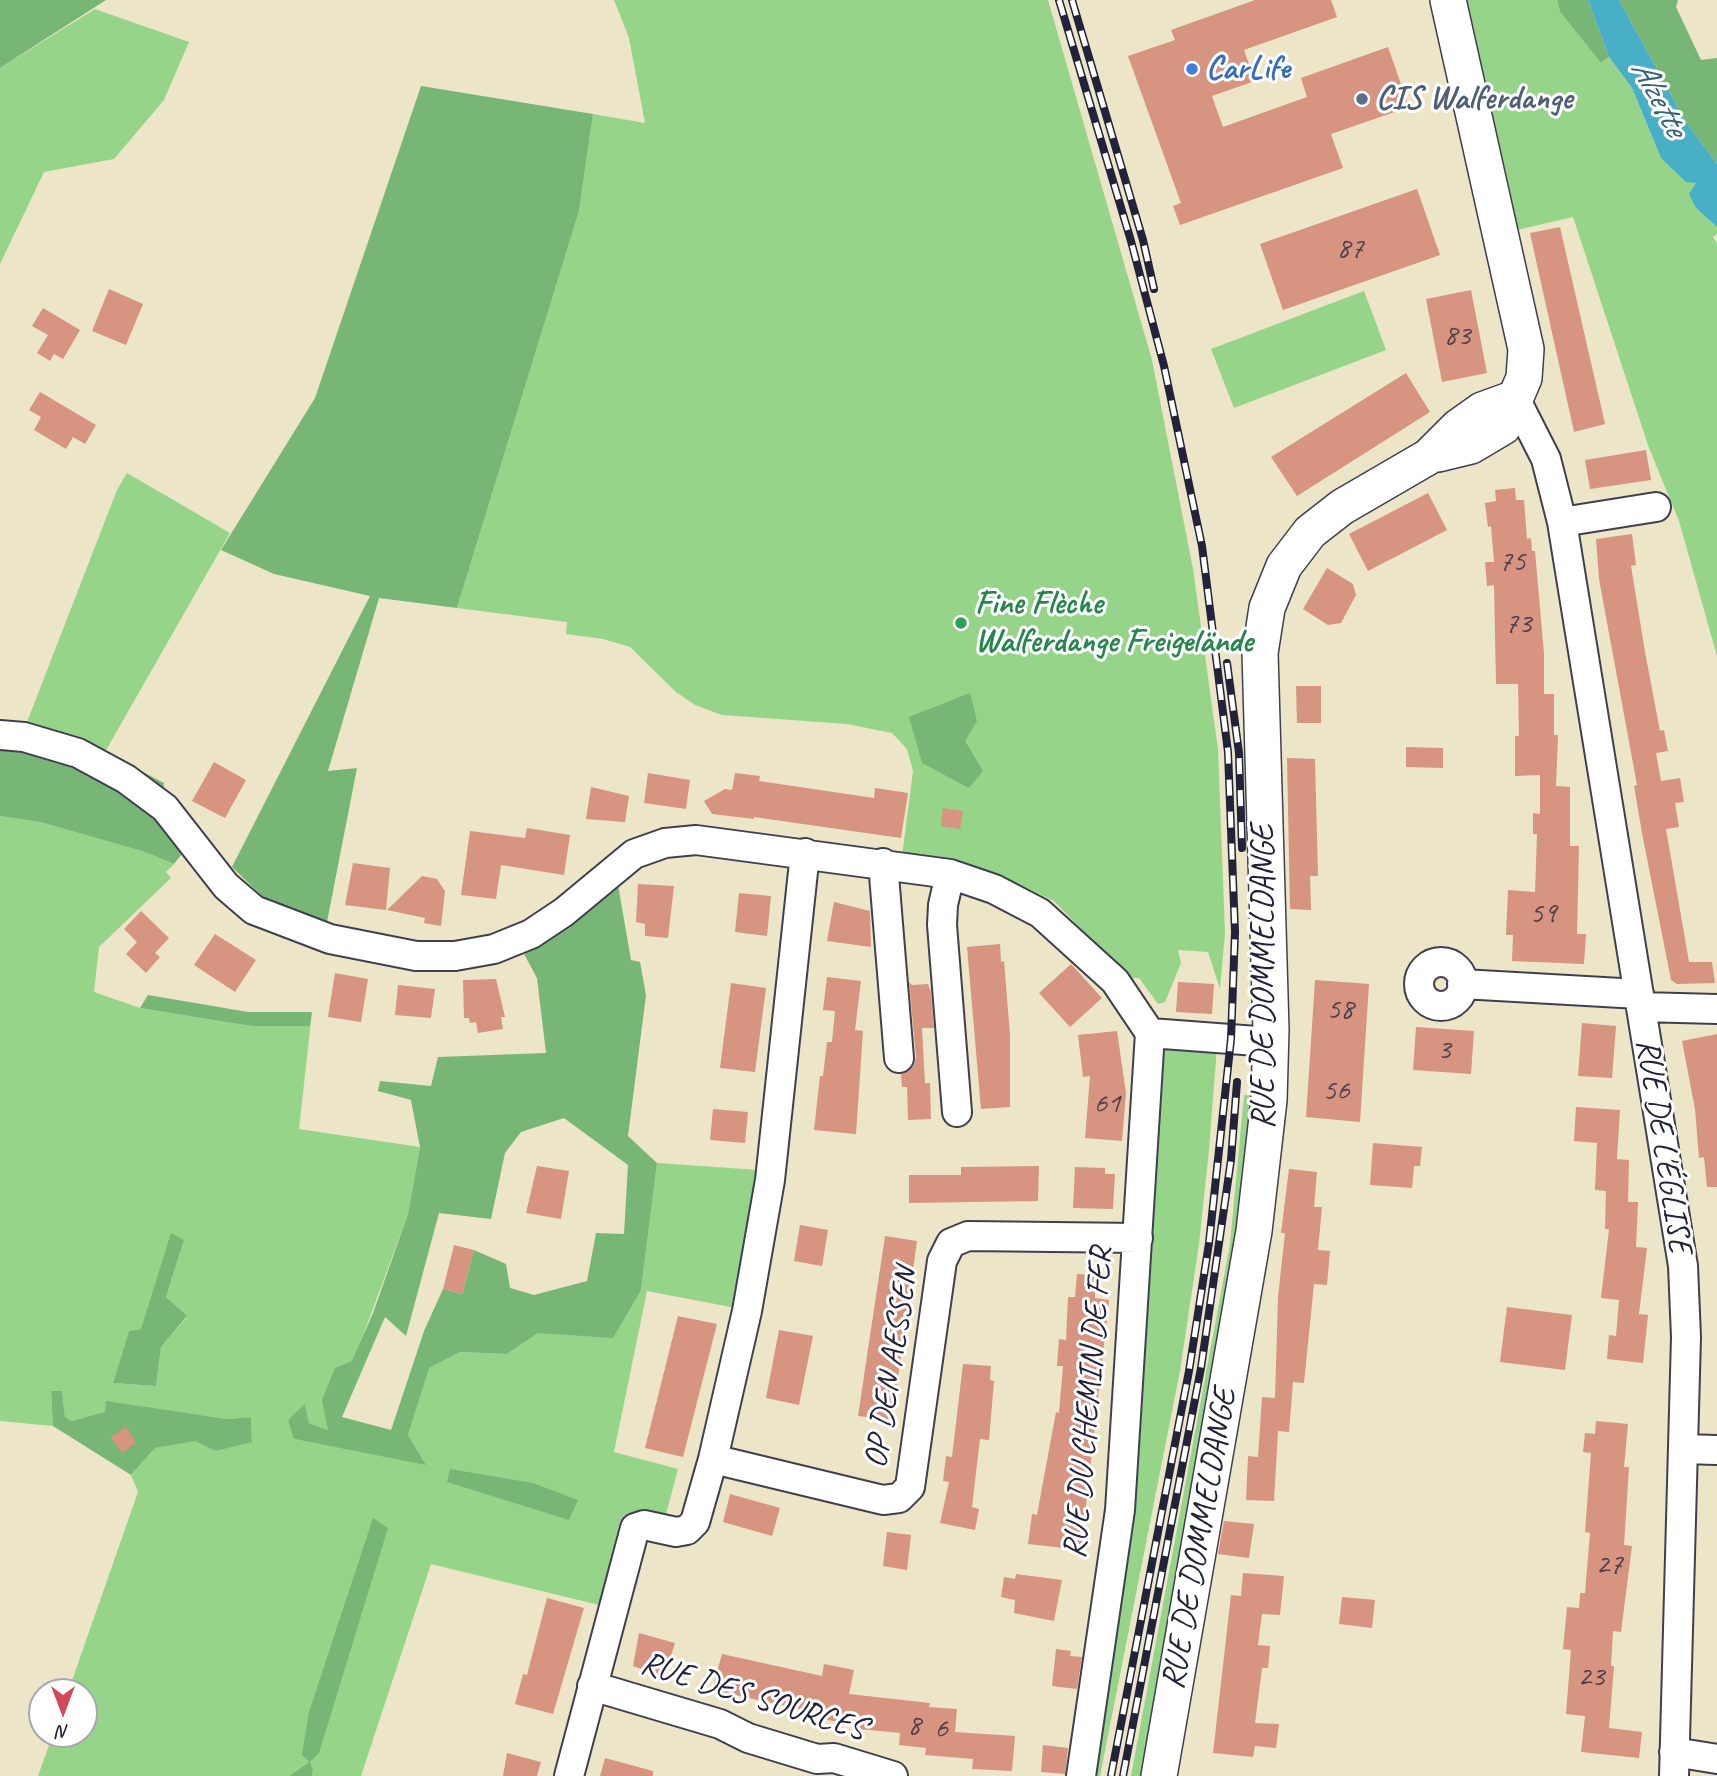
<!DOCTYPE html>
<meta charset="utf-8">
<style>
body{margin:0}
#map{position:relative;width:1717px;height:1776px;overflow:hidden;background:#ede5c7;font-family:Caveat,sans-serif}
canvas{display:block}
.north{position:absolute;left:28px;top:1678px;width:70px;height:70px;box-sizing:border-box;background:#fff;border:2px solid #a7a7b1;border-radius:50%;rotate:180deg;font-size:19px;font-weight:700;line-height:28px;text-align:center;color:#22223b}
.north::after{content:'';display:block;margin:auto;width:24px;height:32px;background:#d1495b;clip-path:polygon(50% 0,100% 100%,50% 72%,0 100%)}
</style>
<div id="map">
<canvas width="1717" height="1776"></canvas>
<div class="north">N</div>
</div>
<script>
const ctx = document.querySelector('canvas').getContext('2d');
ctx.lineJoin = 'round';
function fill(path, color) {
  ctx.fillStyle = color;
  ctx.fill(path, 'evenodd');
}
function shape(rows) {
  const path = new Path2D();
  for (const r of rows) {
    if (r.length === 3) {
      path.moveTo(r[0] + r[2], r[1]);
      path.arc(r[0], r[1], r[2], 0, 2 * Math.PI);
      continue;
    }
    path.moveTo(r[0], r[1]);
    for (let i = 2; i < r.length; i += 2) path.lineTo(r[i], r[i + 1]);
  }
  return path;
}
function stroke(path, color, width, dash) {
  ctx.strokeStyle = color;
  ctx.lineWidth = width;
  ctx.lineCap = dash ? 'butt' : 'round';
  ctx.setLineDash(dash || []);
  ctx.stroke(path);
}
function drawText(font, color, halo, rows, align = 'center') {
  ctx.font = font + ' Caveat,sans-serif';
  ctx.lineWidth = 6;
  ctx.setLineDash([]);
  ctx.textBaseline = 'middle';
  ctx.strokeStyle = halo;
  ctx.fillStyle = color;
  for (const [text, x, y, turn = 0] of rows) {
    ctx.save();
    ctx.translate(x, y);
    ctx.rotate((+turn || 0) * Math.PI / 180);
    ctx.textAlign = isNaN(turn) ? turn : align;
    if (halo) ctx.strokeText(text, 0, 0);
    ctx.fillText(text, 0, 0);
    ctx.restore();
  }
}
fill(shape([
 [614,0,1048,0,1152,360,1193,569,1218,749,1225,933,1220,989,1208,952,1178,950,1181,963,1165,1002,1158,1004,1139,978,1128,978,1054,901,994,872,902,856,913,771,907,749,892,733,847,724,722,715,695,705,676,692,630,647,603,639,566,634,567,622,457,608,579,211,593,114,645,123,629,38],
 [1430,0,1557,0,1560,12,1601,63,1609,57,1632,88,1661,158,1697,182,1696,208,1717,227,1717,234,1713,237,1717,243,1717,656,1679,521,1649,448,1573,217,1500,234],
 [95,9,189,42,164,100,114,159,44,172,0,264,0,68],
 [1364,291,1386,350,1234,408,1211,349],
 [127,473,230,533,105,752,27,722,117,490],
 [0,816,40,822,145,852,174,864,166,872,171,878,99,947,94,992,140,1008,251,1026,310,1026,312,1012,299,1129,420,1147,408,1214,328,1430,309,1423,305,1404,294,1439,425,1464,408,1435,428,1368,460,1352,507,1354,538,1333,641,1290,657,1163,759,1170,736,1308,647,1291,614,1452,678,1469,665,1518,636,1512,624,1515,620,1521,599,1605,431,1564,361,1776,312,1776,313,1770,309,1762,289,1776,38,1776,53,1734,84,1734,84,1692,68,1692,138,1492,131,1475,155,1448,195,1440,216,1451,252,1441,251,1417,227,1419,107,1402,106,1412,71,1421,65,1417,62,1391,51,1391,53,1426,0,1421],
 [184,1240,166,1297,187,1317,161,1347,156,1386,113,1383,129,1332,141,1329],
 [1163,1044,1217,1047,1209,1150,1199,1244,1180,1371,1100,1776,1090,1776,1156,1054],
 [1244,1095,1256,1096,1252,1149,1145,1776,1131,1776,1230,1244]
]), '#96d48a');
fill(shape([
 [0,0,106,0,0,68],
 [1557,0,1588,0,1609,57,1601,63,1560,12],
 [1619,0,1678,0,1676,7,1701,60,1717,58,1717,164,1686,122],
 [421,86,593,114,579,211,457,608,379,598,328,771,357,768,326,927,269,903,232,867,370,596,274,574,221,550,315,398],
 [970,693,977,721,965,741,983,771,969,788,922,763,909,717],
 [0,721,27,722,105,752,164,783,160,822,185,850,174,864,145,852,40,822,0,816],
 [617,879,631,960,640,962,646,995,628,1136,657,1163,641,1290,613,1338,538,1333,507,1354,460,1352,429,1368,408,1435,426,1465,294,1439,288,1420,305,1404,309,1423,328,1430,322,1400,335,1368,352,1361,373,1313,408,1214,420,1147,411,1100,378,1091,380,1081,431,1086,438,1057,546,1053,537,978,524,954,569,925],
 [564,1118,628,1165,624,1234,596,1233,587,1281,534,1295,510,1288,506,1264,474,1250,462,1294,443,1289,424,1331,391,1430,342,1417,385,1317,406,1336,439,1213,491,1219,505,1153,521,1132],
 [148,995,248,1012,312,1012,310,1026,251,1026,140,1008],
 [171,1233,184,1240,166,1297,187,1316,161,1347,156,1386,113,1383,129,1331,141,1329],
 [51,1391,62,1391,65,1417,71,1421,105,1412,106,1401,227,1419,251,1417,252,1442,216,1451,195,1441,155,1448,131,1475,53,1426],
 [450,1469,533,1483,578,1500,569,1520,447,1482],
 [373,1518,388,1528,319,1753,310,1762,313,1770,312,1776,289,1776,309,1762,302,1755,309,1712]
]), '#78b676');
fill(shape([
 [1588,0,1619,0,1686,122,1717,164,1717,227,1696,208,1689,194,1696,183,1686,182,1661,158,1632,88,1609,57]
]), '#48afc7');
fill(shape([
 [1255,0,1331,0,1337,17,1244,50,1255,81,1212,96,1223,127,1307,97,1301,78,1388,47,1409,107,1331,134,1343,168,1180,225,1173,206,1181,203,1128,56,1175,40,1171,30],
 [1417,189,1440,255,1283,310,1260,244],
 [1560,227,1605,424,1574,432,1530,233],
 [109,289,143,304,126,345,92,331],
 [1471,290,1487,373,1442,382,1426,299],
 [43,308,80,330,63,359,54,354,50,361,37,353,48,335,32,326],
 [1406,373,1430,412,1297,496,1271,457],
 [40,392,96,425,85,444,73,437,66,449,34,430,41,417,29,410],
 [1646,450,1651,480,1590,489,1585,460],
 [1515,488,1516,500,1524,500,1527,539,1531,538,1532,551,1535,551,1544,654,1544,694,1554,694,1554,735,1558,735,1556,786,1570,787,1570,846,1579,846,1577,934,1586,934,1584,964,1512,961,1513,935,1506,935,1508,890,1535,892,1537,834,1533,834,1533,813,1540,814,1540,775,1515,776,1515,736,1519,736,1518,684,1496,684,1494,585,1487,586,1485,562,1494,562,1491,526,1488,527,1485,503,1496,501,1495,490],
 [1428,493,1447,530,1368,571,1349,534],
 [1632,534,1636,565,1631,566,1645,652,1660,731,1664,730,1668,751,1656,753,1661,781,1680,778,1684,802,1675,803,1679,827,1666,829,1689,962,1712,962,1715,983,1677,984,1671,980,1642,833,1634,786,1637,785,1599,579,1596,539],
 [1327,568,1353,584,1356,595,1341,623,1328,625,1303,609],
 [1296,686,1321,686,1321,723,1297,723],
 [1406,747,1443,748,1443,768,1406,767],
 [1287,758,1315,759,1318,876,1310,876,1311,910,1290,909],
 [214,762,246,780,225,818,192,801],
 [648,773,690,780,686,809,644,803],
 [735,773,760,776,759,781,874,798,875,788,908,793,901,838,754,817,754,819,712,814,704,801,725,789,732,790],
 [591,787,629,796,625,822,586,819],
 [943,808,963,811,960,829,941,826],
 [527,828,570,835,564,875,501,865,496,899,461,895,470,831,525,838],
 [353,863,390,868,386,910,345,905],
 [422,876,437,879,445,891,441,926,424,923,425,918,387,910],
 [638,884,674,886,668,938,645,936,645,924,636,922],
 [739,893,771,896,767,936,735,932],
 [834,902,870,911,871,947,827,941],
 [141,911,169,938,155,953,160,957,146,973,126,954,137,942,124,929],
 [215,934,256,960,235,992,194,965],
 [1000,944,1001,962,1004,961,1010,1035,1010,1107,981,1109,967,947],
 [1071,964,1102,998,1070,1027,1039,993],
 [335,973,368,979,361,1022,328,1017],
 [827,977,861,981,855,1030,863,1031,856,1134,814,1130,820,1076,823,1076,827,1042,832,1042,835,1011,823,1010],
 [496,979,505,1017,501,1017,503,1029,478,1033,476,1022,470,1023,469,1018,464,1018,463,980],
 [1315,980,1369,984,1360,1122,1306,1117],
 [909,982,912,985,928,984,931,992,934,1028,922,1028,925,1083,930,1083,931,1119,908,1120,907,1087,902,1087,901,1074,914,1066,916,1057],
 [1178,982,1214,984,1212,1014,1176,1012],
 [731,983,766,988,755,1072,720,1068],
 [398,985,435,989,431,1018,395,1015],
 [1582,1023,1616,1026,1612,1078,1578,1076],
 [1416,1027,1474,1031,1471,1074,1413,1070],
 [1117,1031,1126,1093,1122,1141,1085,1138,1090,1076,1083,1077,1078,1035],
 [1717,1034,1717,1187,1707,1187,1704,1157,1699,1158,1695,1109,1682,1041],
 [1576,1107,1620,1110,1617,1159,1629,1160,1628,1202,1638,1202,1636,1247,1647,1248,1639,1314,1648,1315,1643,1363,1607,1359,1609,1335,1616,1336,1619,1300,1601,1298,1609,1229,1605,1229,1606,1191,1595,1190,1597,1143,1574,1141],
 [713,1109,748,1112,745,1143,710,1140],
 [1373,1143,1422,1147,1420,1166,1414,1166,1412,1188,1370,1185],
 [537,1166,569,1171,561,1219,526,1213],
 [1039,1166,1038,1201,909,1203,909,1175,961,1175,961,1167],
 [1075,1167,1105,1168,1105,1174,1115,1174,1113,1209,1073,1208],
 [1289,1169,1317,1172,1314,1207,1322,1207,1318,1250,1330,1251,1327,1285,1314,1284,1304,1383,1293,1382,1289,1432,1278,1431,1274,1501,1246,1500,1248,1456,1258,1457,1262,1397,1275,1398,1278,1297,1285,1233,1281,1233],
 [800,1225,828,1230,822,1266,794,1261],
 [885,1236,917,1241,892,1420,858,1416],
 [454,1245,474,1250,462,1294,443,1289],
 [1077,1274,1095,1275,1095,1298,1109,1300,1081,1550,1028,1544,1032,1514,1037,1515,1056,1412,1059,1413,1063,1366,1057,1366,1059,1339,1066,1340,1068,1297,1075,1297],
 [1507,1307,1572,1315,1565,1370,1500,1362],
 [678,1316,717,1324,683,1457,645,1448],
 [779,1330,813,1336,799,1405,766,1398],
 [963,1364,991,1366,990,1380,994,1381,989,1440,980,1439,972,1507,979,1509,975,1530,940,1523,949,1482,943,1481,946,1456,952,1457],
 [1596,1421,1628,1424,1624,1467,1629,1467,1624,1545,1632,1546,1621,1632,1613,1631,1611,1666,1614,1666,1609,1728,1642,1732,1639,1758,1581,1752,1585,1716,1566,1714,1571,1650,1563,1649,1567,1607,1579,1608,1580,1593,1585,1593,1590,1533,1585,1532,1591,1453,1583,1452,1585,1433,1595,1434],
 [126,1427,136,1443,122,1453,111,1437],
 [730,1494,780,1508,772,1536,723,1522],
 [1224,1521,1254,1524,1249,1558,1218,1554],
 [887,1532,911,1535,907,1570,883,1566],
 [1243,1573,1284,1576,1280,1615,1262,1614,1258,1645,1270,1646,1268,1668,1262,1668,1255,1723,1279,1724,1276,1748,1255,1746,1253,1757,1213,1753,1231,1595,1241,1596],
 [1016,1574,1062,1580,1054,1621,1014,1613,1015,1600,1001,1597,1004,1577,1015,1579],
 [1342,1597,1375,1600,1372,1628,1339,1624],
 [547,1598,584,1608,553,1714,515,1704,523,1674,527,1675],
 [639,1633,675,1643,664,1678,633,1666],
 [1056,1649,1071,1651,1070,1656,1082,1657,1077,1689,1052,1686],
 [722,1654,822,1676,824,1664,854,1670,849,1694,930,1703,929,1707,957,1709,955,1732,1015,1736,1012,1771,972,1769,973,1759,925,1755,926,1748,899,1745,900,1733,859,1729,859,1726,813,1717,814,1712,712,1690],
 [1043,1745,1068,1748,1065,1774,1041,1772],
 [507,1753,541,1762,537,1776,503,1776],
 [605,1758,653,1771,653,1776,600,1776]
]), '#d69481');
const minor = shape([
 [1515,398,1546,459,1562,522,1683,1266,1686,1337,1674,1776],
 [1562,522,1656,507],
 [0,735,24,737,78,753,126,779,165,808,226,886,254,910,330,939,416,956,455,956,494,949,531,934,564,912,634,854,665,843,696,840,950,874,994,889,1040,913,1115,981,1150,1033],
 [883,863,899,1058],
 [950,874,943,905,942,925,957,1112],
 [1441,984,22],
 [1462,984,1639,994],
 [1641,1007,1717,1009],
 [1150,1033,1270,1042],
 [1683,1449,1717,1450],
 [713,1459,883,1500,899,1498,910,1487,942,1261,951,1243,968,1236,1138,1238],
 [592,1686,720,1724,748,1738,817,1759,834,1758,893,1776],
 [1674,1752,1717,1759],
 [569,1776,635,1528,644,1525,676,1532,687,1530,695,1522,713,1459,747,1311,770,1180,805,853],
 [1081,1776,1120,1510,1150,1033]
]);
const major = shape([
 [1438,454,1471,446,1503,427,1524,378,1526,349,1448,0],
 [1159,1776,1254,1231,1269,1100,1271,1030,1260,653,1267,608,1284,566,1310,532,1342,507,1428,457,1458,427,1482,410,1515,398]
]);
stroke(minor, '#403f50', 32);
stroke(major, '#403f50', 38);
stroke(minor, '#fff', 28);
stroke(major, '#fff', 35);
const rail = shape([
 [1059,0,1131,241,1164,366,1202,546,1228,752,1235,932,1231,1039,1209,1243,1189,1371,1111,1776],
 [1072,0,1143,240,1154,289],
 [1227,663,1239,753,1242,848],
 [1123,1776,1201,1368,1231,1160,1237,1082]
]);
stroke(rail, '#22223b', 8);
stroke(rail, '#fff', 5, [16]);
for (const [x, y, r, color] of [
 [1192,69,7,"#3f7fe0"],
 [1362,99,7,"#5c6f8a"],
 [961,623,7,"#2e9e5b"]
]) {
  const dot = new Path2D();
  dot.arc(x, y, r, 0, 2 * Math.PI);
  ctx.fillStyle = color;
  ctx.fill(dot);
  stroke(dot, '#fff', 2.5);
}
drawText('30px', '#4f3e4c', null, [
 ["87",1350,249],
 ["83",1457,336],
 ["75",1512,562],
 ["73",1518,624],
 ["59",1543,914],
 ["58",1340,1010],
 ["3",1444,1050],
 ["56",1336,1091],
 ["61",1107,1104],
 ["27",1609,1565],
 ["23",1591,1677],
 ["8",914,1726],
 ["6",941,1729]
]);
drawText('bold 33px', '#366cbe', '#fff', [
 ["CarLife",1206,69]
], 'left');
drawText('bold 33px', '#4e5e75', '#fff', [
 ["CIS Walferdange",1376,99]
], 'left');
drawText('bold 33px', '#27864d', '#fff', [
 ["Fine Flèche",975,604],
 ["Walferdange Freigelände",975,642]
], 'left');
drawText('33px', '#22223b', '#fff', [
 ["RUE DE DOMMELDANGE",1264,977,-90],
 ["RUE DE L'ÉGLISE",1663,1146,81],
 ["OP DEN AESSEN",892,1368,-81],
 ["RUE DU CHEMIN DE FER",1089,1403,-85],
 ["RUE DE DOMMELDANGE",1200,1539,-80],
 ["RUE DES SOURCES",753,1697,17]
]);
drawText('italic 35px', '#33617a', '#fff', [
 ["Alzette",1658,98,62]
]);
</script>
